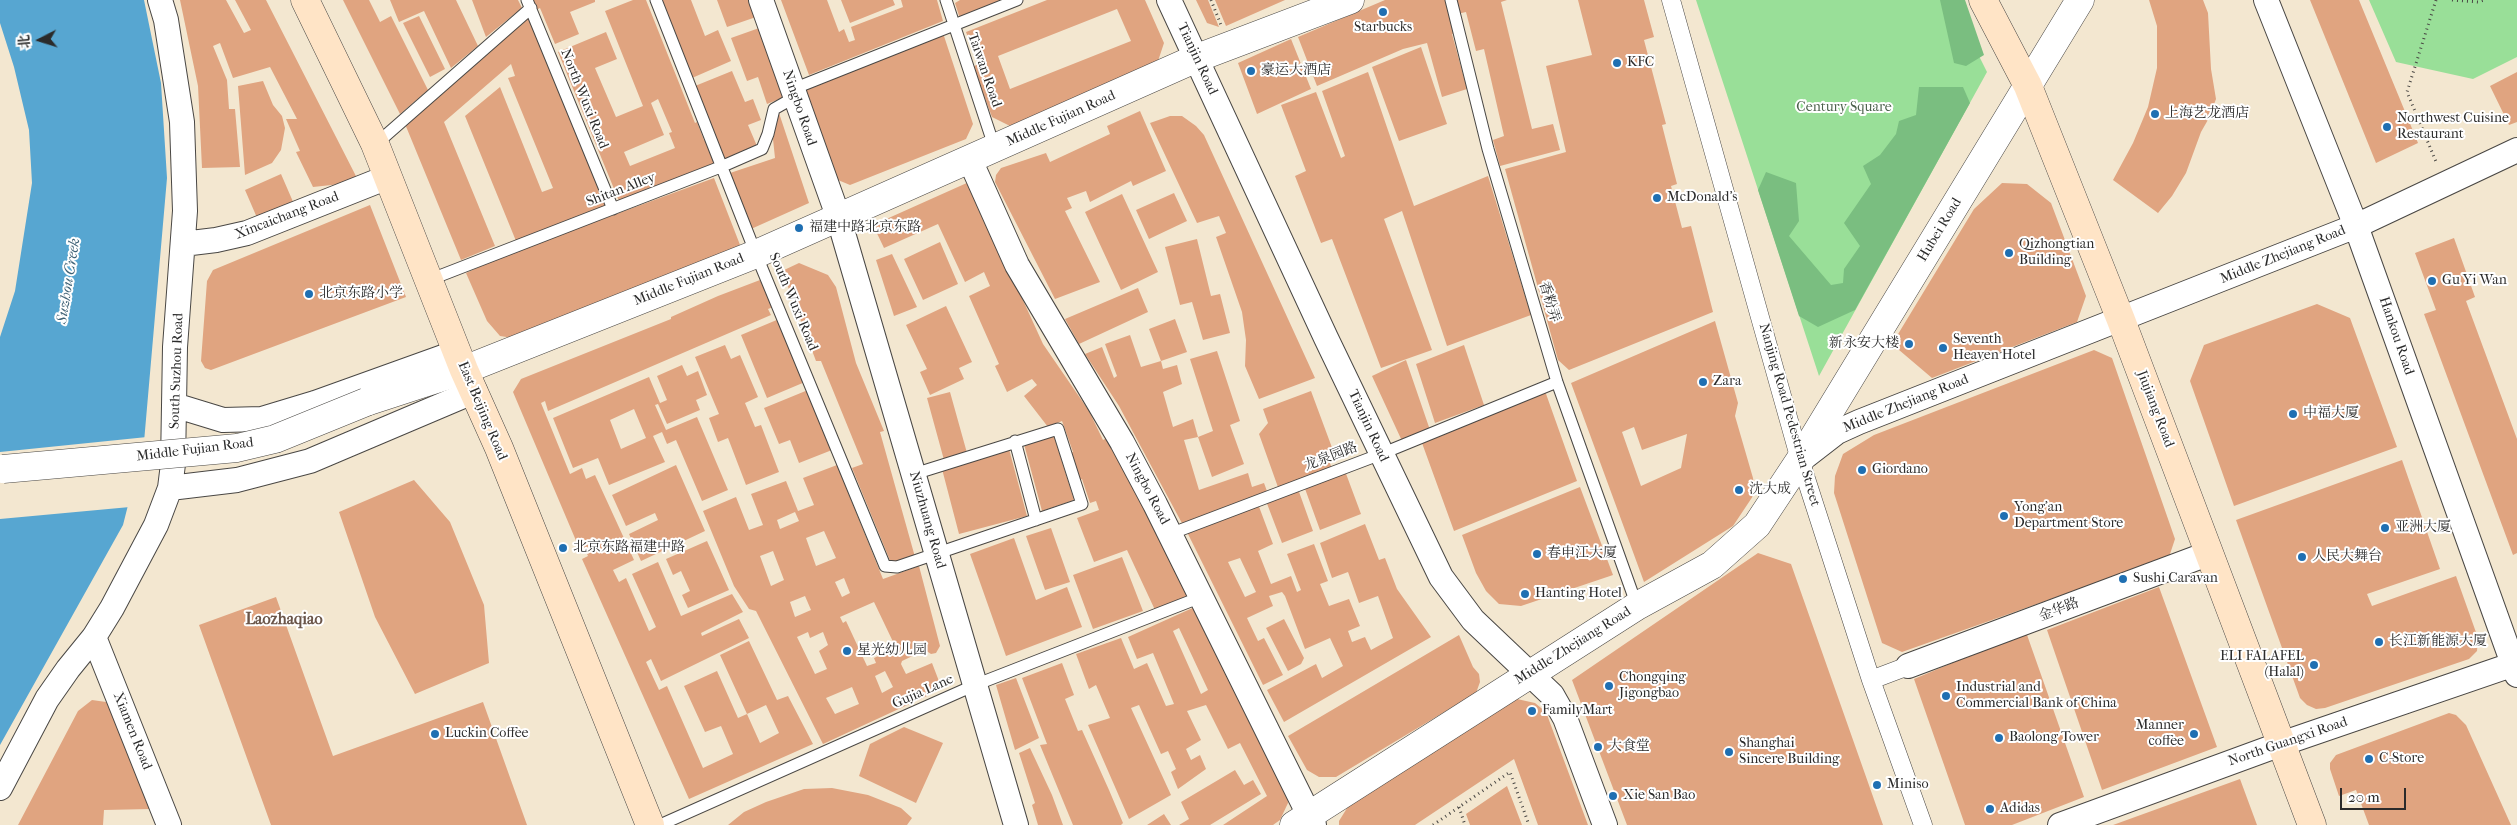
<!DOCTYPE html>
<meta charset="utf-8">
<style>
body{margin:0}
#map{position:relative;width:2517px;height:825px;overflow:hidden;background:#f3e7d0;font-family:"IM FELL French Canon","Noto Serif SC",serif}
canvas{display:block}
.north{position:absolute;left:15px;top:15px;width:50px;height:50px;-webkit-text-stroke:4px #fff;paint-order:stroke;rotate:265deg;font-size:14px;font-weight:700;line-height:20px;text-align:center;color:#2b2b2b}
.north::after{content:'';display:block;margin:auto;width:18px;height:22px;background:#2b2b2b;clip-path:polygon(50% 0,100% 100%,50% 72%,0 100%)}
.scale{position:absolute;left:2340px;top:788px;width:66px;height:22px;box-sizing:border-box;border:2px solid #2b2b2b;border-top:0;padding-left:6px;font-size:15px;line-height:18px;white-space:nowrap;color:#2b2b2b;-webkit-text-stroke:4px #fff;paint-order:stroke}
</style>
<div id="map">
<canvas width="2517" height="825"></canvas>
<div class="north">北</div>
<div class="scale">20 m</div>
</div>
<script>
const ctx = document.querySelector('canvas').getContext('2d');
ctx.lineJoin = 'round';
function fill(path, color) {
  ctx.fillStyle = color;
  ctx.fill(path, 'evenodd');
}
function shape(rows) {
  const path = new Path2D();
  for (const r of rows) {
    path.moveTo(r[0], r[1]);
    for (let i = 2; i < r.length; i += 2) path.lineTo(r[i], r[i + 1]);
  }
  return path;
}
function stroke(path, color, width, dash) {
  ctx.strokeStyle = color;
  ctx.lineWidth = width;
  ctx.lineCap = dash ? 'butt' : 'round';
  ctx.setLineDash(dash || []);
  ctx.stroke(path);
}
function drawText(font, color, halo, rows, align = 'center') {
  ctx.font = font + ' "IM FELL French Canon","Noto Serif SC",serif';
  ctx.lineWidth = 4;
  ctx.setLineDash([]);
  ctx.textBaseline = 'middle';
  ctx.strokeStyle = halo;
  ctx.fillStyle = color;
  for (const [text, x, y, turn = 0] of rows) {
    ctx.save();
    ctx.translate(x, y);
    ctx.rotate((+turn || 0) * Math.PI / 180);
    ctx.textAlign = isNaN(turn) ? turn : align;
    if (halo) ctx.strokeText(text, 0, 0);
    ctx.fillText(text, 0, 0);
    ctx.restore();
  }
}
fill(shape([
 [1696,0,1951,0,1987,72,1819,376],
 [2369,0,2517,0,2517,57,2473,79,2396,62]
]), '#99df98');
fill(shape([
 [1940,0,1965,0,1984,55,1966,66,1954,63],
 [1919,87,1963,87,1970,103,1855,310,1818,327,1799,316,1758,190,1766,172,1796,183,1799,221,1789,236,1831,285,1843,283,1844,269,1860,246,1844,223,1871,184,1863,166,1880,155,1896,134,1899,121,1916,115]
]), '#7abe80');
fill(shape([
 [0,0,144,0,161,83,167,178,144,442,123,525,0,745,0,337,15,291,32,183,29,130,14,67,0,23]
]), '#57a6d1');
fill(shape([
 [147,437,130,507,0,519,0,452]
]), '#f3e7d0');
fill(shape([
 [180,0,226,0,244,33,251,30,235,0,266,0,359,182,313,187,296,152,300,151,286,119,297,119,270,67,233,78,220,43,213,46,227,80,229,109,235,109,240,167,202,168,198,86],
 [343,0,369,0,380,22,391,16,428,90,400,114],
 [390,0,456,0,478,46,451,68,424,11,399,22],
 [472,0,518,0,522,8,486,37],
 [533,0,595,0,595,2,570,12,579,34,555,44,540,8,536,10],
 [633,0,646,0,695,123,697,122,704,140,710,144,717,162,619,201,558,52,606,32,617,59,595,68,616,117,643,106,605,11],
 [658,99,672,132,669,133,675,148,630,166,624,152,664,135,651,103],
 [661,0,691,0,705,36,718,30,731,61,692,78],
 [717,0,753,0,759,16,727,27],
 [781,0,827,0,839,32,844,29,849,42,855,40,851,27,903,7,901,0,937,0,943,21,809,75],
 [841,0,893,0,895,5,850,23],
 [960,0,1006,0,960,19,955,3],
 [1047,0,1145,0,1164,43,1158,61,1010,126,992,117,973,67,978,64,966,32],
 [1117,9,1131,41,1010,89,998,56],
 [1196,0,1208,0,1219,27,1207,23],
 [1215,0,1285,0,1226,26],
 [1385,0,1447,0,1456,33,1452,34,1467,89,1442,97,1427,43,1403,49,1317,86,1298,37],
 [1454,0,1507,0,1501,2,1532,129,1553,124,1560,150,1500,166,1493,140,1504,136,1484,49,1476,51,1466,12,1457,14],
 [1578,0,1644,0,1654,37,1644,40,1666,124,1662,125,1677,184,1671,186,1682,228,1691,226,1713,312,1569,370,1558,360,1505,169,1566,152,1546,66,1592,55],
 [2149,0,2203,0,2208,13,2211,69,2216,99,2209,118,2201,132,2186,173,2172,196,2158,213,2113,180,2133,143,2148,107,2157,68,2157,26],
 [2310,0,2359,0,2418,143,2376,163],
 [419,16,445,69,430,77,403,23],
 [530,16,607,206,516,241,465,116,500,87,542,192,553,188,508,78,515,76,511,64,444,122,495,246,461,260,405,124],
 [762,27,787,96,767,104,758,77,747,81,731,38],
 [943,33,973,124,966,139,850,185,838,180,805,90],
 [1291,39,1311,89,1257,114,1238,63],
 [1421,47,1447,124,1399,141,1372,67],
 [732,71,745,102,753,99,761,120,748,125,757,146,724,160,695,86],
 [1368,72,1414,206,1488,176,1531,315,1447,346,1402,211,1384,219,1432,350,1381,368,1332,239,1321,243,1295,176,1306,171,1281,105,1316,92,1341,158,1345,156,1322,91],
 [2517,72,2517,122,2509,125,2490,86],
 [263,81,273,105,282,116,285,128,281,150,272,163,245,175,238,86],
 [1140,111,1166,171,1133,186,1131,181,1090,202,1086,191,1067,198,1072,208,1065,211,1100,282,1055,299,995,182,996,175,1001,168,1046,153,1050,162,1110,134,1107,126],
 [779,113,809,203,751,229,730,173,775,158,773,139],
 [1170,116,1182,116,1196,126,1204,135,1315,378,1259,399,1245,366,1246,340,1242,312,1216,237,1226,233,1219,216,1197,223,1150,123],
 [281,174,294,204,258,220,245,190],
 [714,178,742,250,513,338,500,336,487,321,466,273,505,255],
 [969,182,1043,344,1089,411,1103,440,1107,438,1190,596,1155,610,1127,550,1094,562,1077,518,1099,510,1096,501,1090,503,1082,479,1078,481,1069,453,1073,452,1062,421,1048,427,1024,396,1037,385,1032,379,1007,392,995,366,999,364,969,296,990,286,984,272,965,282,938,224,884,248,873,225],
 [2002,183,2027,184,2051,203,2086,296,2077,322,1932,378,1892,344,1974,209],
 [1174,193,1187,221,1149,239,1136,210],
 [1122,194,1158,272,1121,290,1085,212],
 [370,205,406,297,211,370,205,368,201,361,207,281,213,270],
 [2454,238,2475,297,2466,301,2517,439,2517,553,2513,555,2424,314,2436,310,2415,253],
 [1197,239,1211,296,1220,294,1230,333,1203,340,1192,302,1180,305,1165,247],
 [940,242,958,284,923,300,904,259],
 [892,254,917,307,894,316,876,260],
 [799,263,828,275,836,287,856,363,884,431,880,432,915,557,891,563,852,468,863,464,821,361,816,361,782,271],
 [760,280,773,307,768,309,771,315,548,411,545,401,541,403,570,474,582,468,586,479,595,475,634,560,613,570,619,582,626,578,649,631,656,627,632,574,658,562,681,616,732,594,743,612,701,633,702,636,739,619,749,638,661,681,651,659,646,662,659,690,667,686,703,768,733,754,721,726,705,732,684,686,717,671,738,718,747,714,760,743,779,733,766,705,747,714,720,655,749,641,777,700,788,696,813,744,689,799,582,559,588,556,581,541,577,543,513,392,521,379,671,319,671,317,718,296],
 [1138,288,1148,312,1079,344,1065,319],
 [2317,304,2350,318,2397,447,2234,506,2190,381,2204,345],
 [946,306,972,362,959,368,964,379,930,395,920,372,927,369,906,325],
 [779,319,805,382,767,398,741,335],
 [1175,319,1187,352,1161,361,1149,329],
 [1715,321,1738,403,1735,416,1753,478,1755,493,1733,526,1644,582,1571,383],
 [1634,427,1642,450,1687,434,1681,468,1641,486,1622,432],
 [1130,335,1141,367,1161,361,1163,369,1177,365,1182,384,1163,392,1173,427,1193,419,1198,437,1184,440,1199,490,1248,473,1252,487,1264,483,1268,494,1184,527,1119,406,1085,354,1102,347,1114,378,1117,376,1105,344],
 [725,345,731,359,740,355,758,397,745,403,755,427,761,425,779,472,746,485,728,438,718,442,709,418,719,414,695,357],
 [1464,345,1484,405,1435,423,1416,364],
 [2094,350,2112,358,2175,539,2169,557,1902,652,1882,643,1834,493,1835,476,1843,454,1874,435],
 [1217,351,1240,421,1230,425,1244,464,1212,477,1198,437,1213,431,1190,359],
 [1406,360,1430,430,1402,441,1372,376],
 [682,365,687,376,698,371,707,395,696,400,700,410,667,424,658,404,655,405,666,430,697,417,728,490,702,501,676,440,667,444,662,432,653,436,665,462,609,485,598,458,573,468,553,418,649,377,660,403,667,400,657,376],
 [634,409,646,438,621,449,610,420],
 [808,390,832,450,799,463,790,440,779,444,764,408],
 [1311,391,1334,453,1329,461,1333,471,1279,490,1259,434,1268,423,1263,409],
 [1545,391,1577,481,1454,531,1422,443],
 [950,392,967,453,944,460,927,398],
 [1053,433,1074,500,1042,511,1024,444],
 [1009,449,1027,516,959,534,942,469],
 [2402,460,2440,569,2367,594,2372,606,2456,576,2478,638,2477,651,2469,659,2325,708,2316,709,2307,705,2300,698,2236,520],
 [676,465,705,531,641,561,629,534,658,520,655,513,626,526,612,495],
 [837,465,883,579,919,566,940,646,936,653,931,654,925,650,902,661,901,664,906,674,932,663,942,689,823,744,756,611,749,609,734,586,703,511,736,497,749,530,763,525,751,494,786,481,798,511,814,505,803,478],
 [795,512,799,521,780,529,777,520],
 [824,531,836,558,816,566,806,538],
 [773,551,784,580,771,586,760,556],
 [844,578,850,593,842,597,835,582],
 [805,596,811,610,795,617,790,602],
 [874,602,896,648,874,658,876,663,867,666,846,621,843,623,840,617],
 [808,632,810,638,823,632,828,645,819,651,827,669,815,674,797,637],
 [885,671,893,687,882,693,875,676],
 [852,687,859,704,835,714,826,698],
 [1345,471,1361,514,1320,530,1304,486],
 [414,480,450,522,484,605,489,663,415,694,375,617,339,512],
 [1580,487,1613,575,1521,606,1499,604,1486,591,1476,573,1462,535],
 [1298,489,1313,531,1282,543,1266,501],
 [1258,504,1273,544,1258,551,1271,584,1291,576,1297,592,1301,590,1287,554,1314,544,1328,581,1320,584,1329,606,1349,599,1360,626,1348,631,1352,642,1365,637,1371,650,1393,638,1378,596,1359,603,1348,572,1332,578,1320,543,1365,524,1379,560,1385,558,1397,589,1431,637,1284,722,1267,690,1316,664,1322,678,1343,666,1330,638,1305,649,1285,596,1282,592,1269,596,1273,606,1247,618,1258,641,1264,638,1283,675,1263,685,1186,530],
 [1240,558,1256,592,1245,597,1228,562],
 [1051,528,1070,582,1045,590,1026,536],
 [1014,538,1036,600,1067,587,1082,627,1006,656,970,554],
 [707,541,729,590,688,608,682,595,690,591,681,571,673,575,666,559],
 [1758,553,1791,564,1883,825,1627,825,1572,680],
 [1122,557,1143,611,1093,629,1073,575],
 [2159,587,2217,747,2102,790,2047,630],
 [276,597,333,756,483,702,527,825,271,825,199,625],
 [1197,606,1287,786,1288,803,1280,820,1273,825,1223,825,1267,796,1240,743,1228,749,1206,705,1187,711,1201,740,1186,749,1191,760,1200,755,1206,769,1178,789,1171,772,1176,769,1168,751,1161,754,1139,705,1131,708,1171,795,1129,819,1088,725,1110,718,1096,685,1089,689,1076,654,1121,638,1134,669,1147,663,1166,706,1174,704,1153,653,1137,659,1128,637],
 [1179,628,1208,690,1201,694,1173,631],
 [1284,619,1304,658,1301,664,1288,671,1266,628],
 [2026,632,2084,797,2012,825,1965,825,1914,679],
 [1459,635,1473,667,1479,674,1480,682,1476,693,1336,777,1319,777,1307,770,1288,736],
 [1062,663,1074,695,1065,699,1078,731,1082,730,1109,790,1123,823,1121,825,1073,825,1040,745,1047,744,1022,678],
 [1016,678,1039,738,1015,750,996,685],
 [1517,699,1535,703,1546,712,1588,825,1538,825,1514,759,1415,825,1339,825,1339,821,1349,805],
 [92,700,106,702,112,706,151,809,104,810,103,825,18,825,78,711],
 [2449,713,2456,715,2466,725,2511,825,2369,825,2356,790,2339,796,2330,769,2330,763,2336,755],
 [904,727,943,743,916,803,859,776,870,744],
 [1030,748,1052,795,1063,825,1038,825,1032,805,1035,803,1019,753],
 [1235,770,1244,785,1253,780,1261,794,1210,825,1179,825,1189,819,1181,802],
 [2240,779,2257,825,2113,825],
 [1507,786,1522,825,1470,825,1466,814],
 [832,788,868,795,901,808,912,818,907,825,728,825,744,812,766,802,804,789],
 [1164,814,1171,825,1147,825]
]), '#e0a480');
const service = shape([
 [527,0,613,209],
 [656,0,756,254,885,566,897,567,1082,504,1058,429,914,474],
 [946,0,995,149],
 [1451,0,1488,149,1557,382,1637,606],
 [793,89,1017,0],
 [376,144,531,8],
 [429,280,723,166,762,149,768,134,774,109,795,97],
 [1015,441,1036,520],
 [1170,534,1381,454,1557,382],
 [660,825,975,685,1201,597]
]);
const pedestrian = shape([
 [1671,0,1800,460,1871,680,1923,825],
 [1871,680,1908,666]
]);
const minor = shape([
 [761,0,838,216,1016,825],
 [1169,0,1326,338,1441,577,1473,620,1552,695,1565,718,1605,825],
 [2266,0,2356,226,2517,675],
 [970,160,1017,265,1122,442,1155,504,1314,825],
 [183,244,216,240,247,233,388,177],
 [174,405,223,420,262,419,315,403,457,352],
 [1806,456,1837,432,1859,422,2356,226,2517,150],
 [170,488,237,480,310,461,475,391],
 [94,637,169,825],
 [1908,666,2210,553],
 [0,788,47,699,68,669,94,637,112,608,156,525,170,488,173,464,175,347,185,211,182,122,166,20,160,0],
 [2060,825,2281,744,2517,663]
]);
const tertiary = shape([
 [366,402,464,370,756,254,1197,58,1350,0],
 [1294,825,1637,606,1712,565,1757,525,1800,460,2080,0]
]);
const secondary = shape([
 [305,0,375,144,464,370,499,448,650,825],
 [1983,0,2028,86,2121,320,2312,825]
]);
stroke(service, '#494744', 13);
stroke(pedestrian, '#494744', 19);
stroke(minor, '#494744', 26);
stroke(tertiary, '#494744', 29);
stroke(secondary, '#494744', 29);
stroke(shape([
 [1211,0,1221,25],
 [2436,0,2407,92,2437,164],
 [2452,0,2478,2,2484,0],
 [1459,807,1465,825],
 [1433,825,1510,772,1529,825]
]), '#494744', 3, [1, 4]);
stroke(service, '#fff', 11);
stroke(pedestrian, '#fff', 18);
stroke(minor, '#fff', 24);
stroke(tertiary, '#fff', 28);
stroke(secondary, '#ffe4c6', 28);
const tertiaryBridge = shape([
 [3,469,237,448,275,439,366,402]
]);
stroke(tertiaryBridge, '#494744', 29, []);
stroke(tertiaryBridge, '#fff', 28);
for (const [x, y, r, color] of [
 [1383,12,5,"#1f6fb2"],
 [1617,63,5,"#1f6fb2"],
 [1251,71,5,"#1f6fb2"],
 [2155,114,5,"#1f6fb2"],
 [2387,127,5,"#1f6fb2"],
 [1657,198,5,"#1f6fb2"],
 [799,228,5,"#1f6fb2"],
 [2009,253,5,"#1f6fb2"],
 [2432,281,5,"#1f6fb2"],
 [309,294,5,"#1f6fb2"],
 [1909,344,5,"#1f6fb2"],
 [1943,348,5,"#1f6fb2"],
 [1703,382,5,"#1f6fb2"],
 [2293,414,5,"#1f6fb2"],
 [1862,470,5,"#1f6fb2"],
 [1739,490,5,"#1f6fb2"],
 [2004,516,5,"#1f6fb2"],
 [2385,528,5,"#1f6fb2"],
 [563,548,5,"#1f6fb2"],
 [1537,554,5,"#1f6fb2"],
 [2302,557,5,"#1f6fb2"],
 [2123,579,5,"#1f6fb2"],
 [1525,594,5,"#1f6fb2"],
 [2379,642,5,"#1f6fb2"],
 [847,651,5,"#1f6fb2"],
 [2314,665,5,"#1f6fb2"],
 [1609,686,5,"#1f6fb2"],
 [1946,696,5,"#1f6fb2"],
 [1532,711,5,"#1f6fb2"],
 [435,734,5,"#1f6fb2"],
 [2194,734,5,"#1f6fb2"],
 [1999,738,5,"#1f6fb2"],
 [1598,747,5,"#1f6fb2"],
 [1729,752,5,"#1f6fb2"],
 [2369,759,5,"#1f6fb2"],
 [1877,785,5,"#1f6fb2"],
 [1613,796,5,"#1f6fb2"],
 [1990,809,5,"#1f6fb2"]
]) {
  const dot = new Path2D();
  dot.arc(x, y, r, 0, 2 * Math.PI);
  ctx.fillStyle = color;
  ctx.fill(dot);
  stroke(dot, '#fff', 2);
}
drawText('14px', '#2b2b2b', '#fff', [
 ["Starbucks",1383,28,"center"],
 ["KFC",1627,63],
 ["豪运大酒店",1261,71],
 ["上海艺龙酒店",2165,114],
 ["Northwest Cuisine",2397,119],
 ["Restaurant",2397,135],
 ["McDonald's",1667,198],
 ["福建中路北京东路",809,228],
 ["Qizhongtian",2019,245],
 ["Building",2019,261],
 ["Gu Yi Wan",2442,281],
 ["北京东路小学",319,294],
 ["Seventh",1953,340],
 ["Heaven Hotel",1953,356],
 ["新永安大楼",1899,344,"right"],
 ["Zara",1713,382],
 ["中福大厦",2303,414],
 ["Giordano",1872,470],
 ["沈大成",1749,490],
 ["Yong'an",2014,508],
 ["Department Store",2014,524],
 ["亚洲大厦",2395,528],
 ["北京东路福建中路",573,548],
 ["春申江大厦",1547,554],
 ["人民大舞台",2312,557],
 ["Sushi Caravan",2133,579],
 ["Hanting Hotel",1535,594],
 ["长江新能源大厦",2389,642],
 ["星光幼儿园",857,651],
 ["ELI FALAFEL",2304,657,"right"],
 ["(Halal)",2304,673,"right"],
 ["Chongqing",1619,678],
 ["Jigongbao",1619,694],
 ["Industrial and",1956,688],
 ["Commercial Bank of China",1956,704],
 ["FamilyMart",1542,711],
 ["Manner",2184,726,"right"],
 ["coffee",2184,742,"right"],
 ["Luckin Coffee",445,734],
 ["Baolong Tower",2009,738],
 ["Shanghai",1739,744],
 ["Sincere Building",1739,760],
 ["大食堂",1608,747],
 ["C-Store",2379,759],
 ["Miniso",1887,785],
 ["Xie San Bao",1623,796],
 ["Adidas",2000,809]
], 'left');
drawText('14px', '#2b2b2b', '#fff', [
 ["Tianjin Road",1197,59,65],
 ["Taiwan Road",984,70,71],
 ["North Wuxi Road",584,99,68],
 ["Ningbo Road",799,108,71],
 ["Middle Fujian Road",1061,119,-24],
 ["Shitan Alley",621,190,-21],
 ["Xincaichang Road",287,216,-21],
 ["Hubei Road",1940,230,-59],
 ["Middle Zhejiang Road",2283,255,-22],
 ["Middle Fujian Road",689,280,-22],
 ["South Wuxi Road",793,302,67],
 ["香粉弄",1549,302,73],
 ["Hankou Road",2396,336,71],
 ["South Suzhou Road",177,371,-88],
 ["Middle Zhejiang Road",1906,404,-22],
 ["Jiujiang Road",2155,409,69],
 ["East Beijing Road",482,411,67],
 ["Nanjing Road Pedestrian Street",1789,415,74],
 ["Tianjin Road",1368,426,65],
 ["Middle Fujian Road",195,450,-7],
 ["龙泉园路",1331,457,-21],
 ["Ningbo Road",1147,489,62],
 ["Niuzhuang Road",927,520,74],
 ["金华路",2059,610,-21],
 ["Middle Zhejiang Road",1573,646,-32],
 ["Gujia Lane",923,692,-24],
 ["Xiamen Road",132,731,68],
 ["North Guangxi Road",2288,742,-19]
]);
drawText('14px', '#4c614c', '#fff', [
 ["Century Square",1844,108]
]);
drawText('italic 15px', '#3f6276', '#fff', [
 ["Suzhou Creek",69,281,-81]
]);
drawText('bold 16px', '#6a5549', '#fff', [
 ["Laozhaqiao",284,620]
]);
</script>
